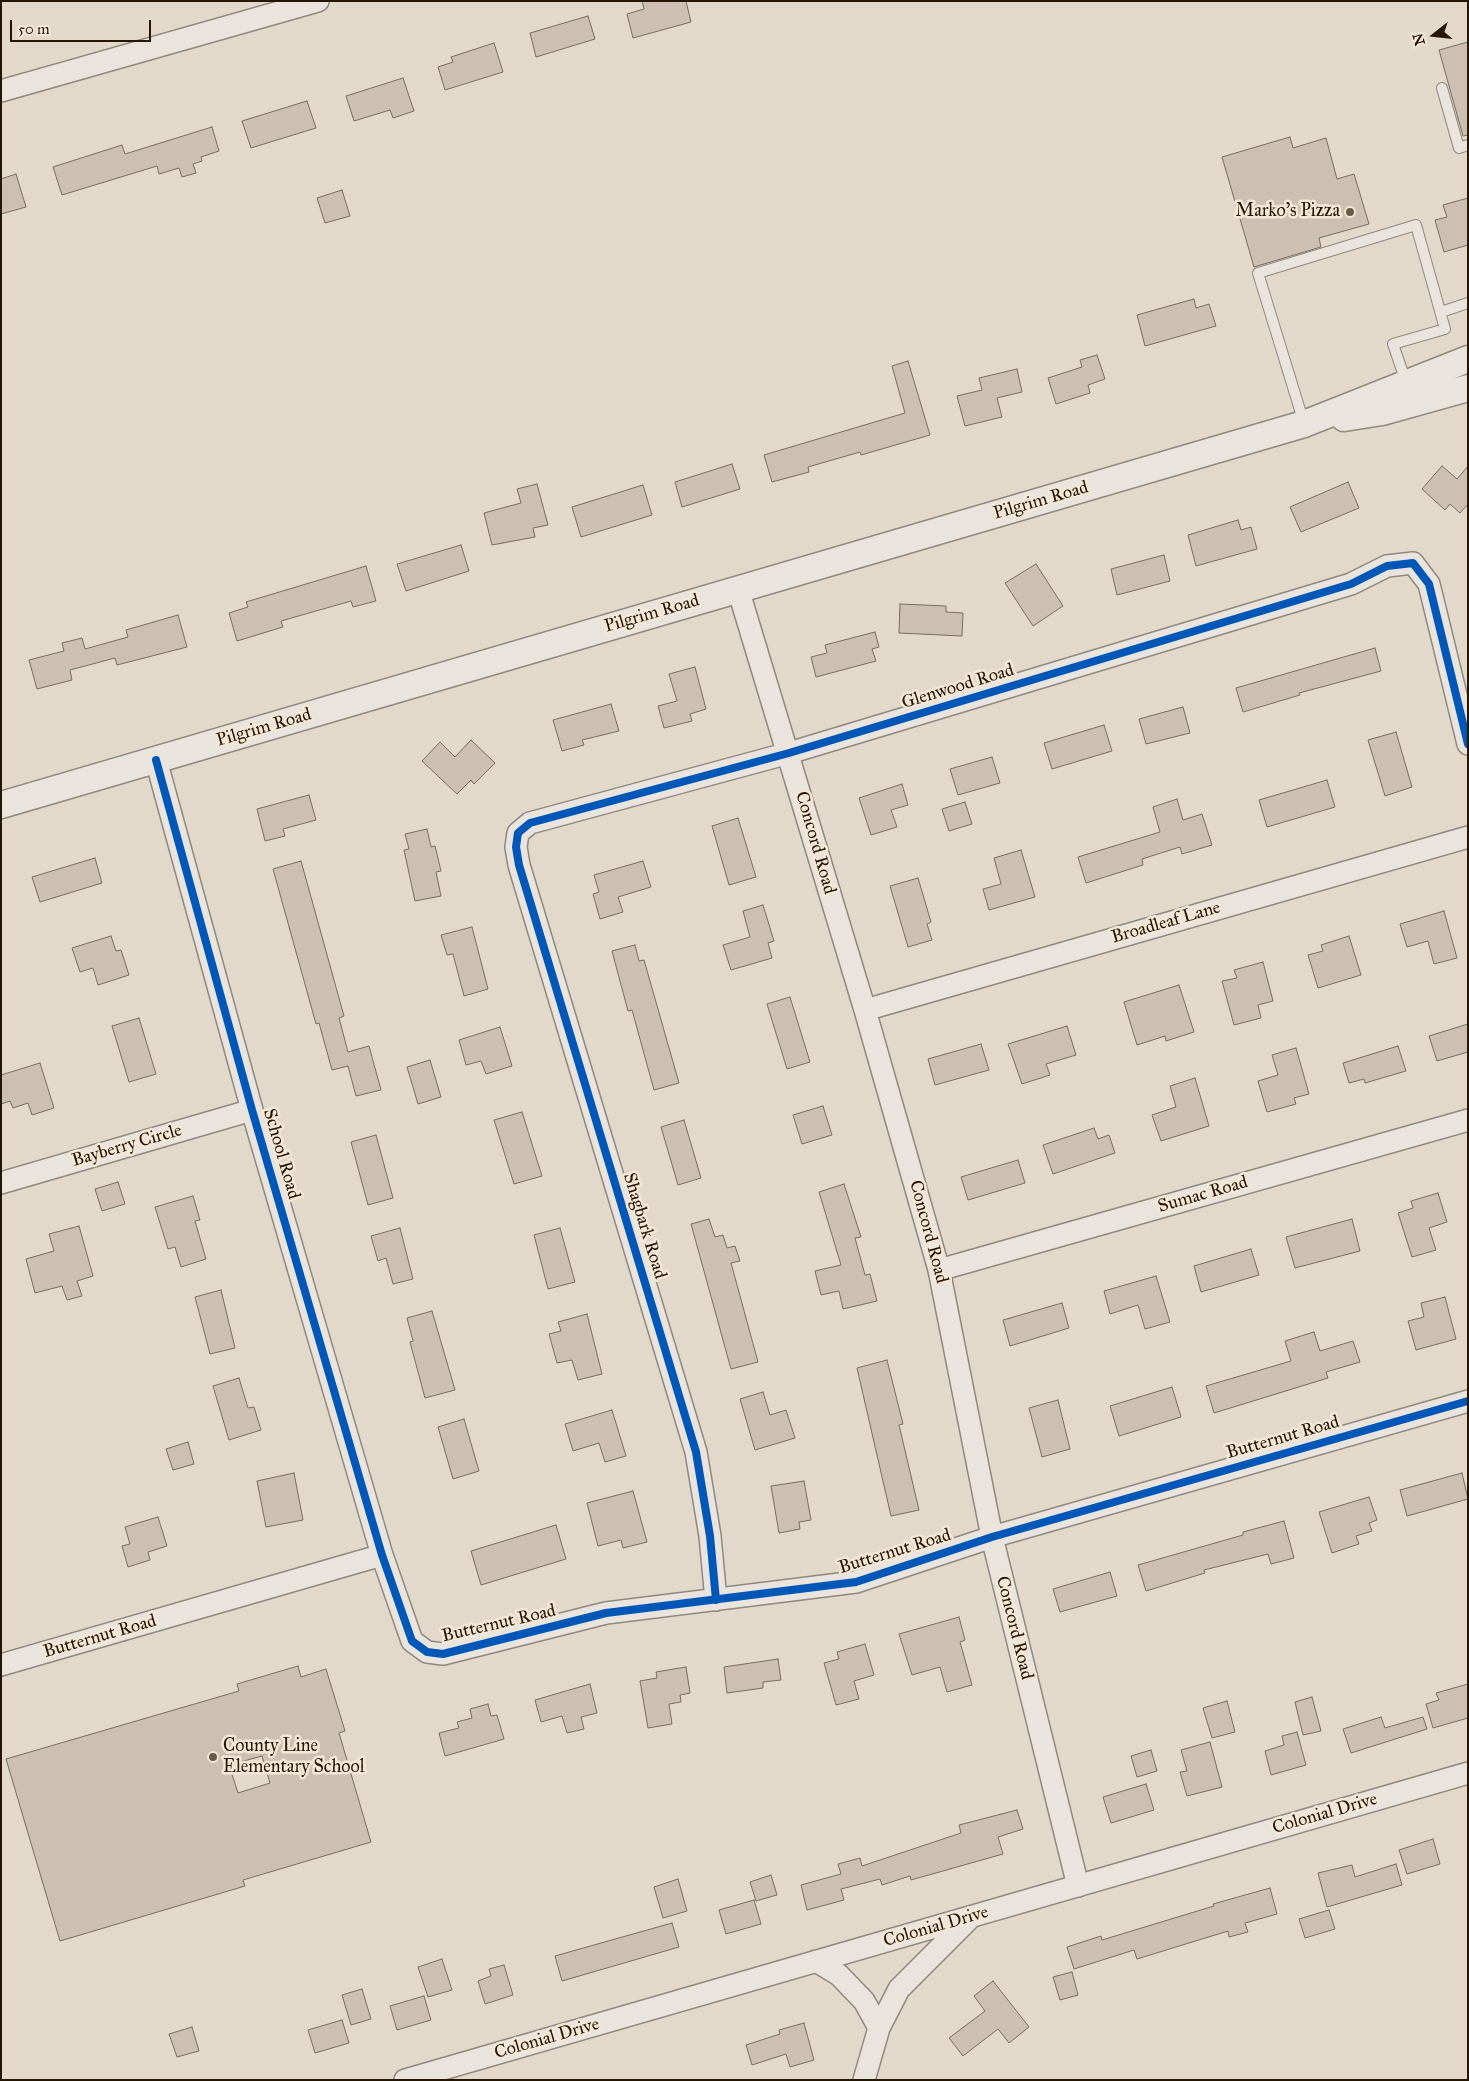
<!DOCTYPE html>
<style>
body{margin:0}
#map{position:relative;width:1469px;height:2081px;overflow:hidden;background:#e2d9cb;font-family:"IM FELL Great Primer",serif}
canvas{display:block}
.frame{position:absolute;inset:0;border:2px solid #261500;pointer-events:none}
.north{position:absolute;left:1409px;top:10px;width:50px;height:50px;-webkit-text-stroke:4px #f3e8d7;paint-order:stroke;rotate:254deg;font-size:14px;font-weight:700;line-height:20px;text-align:center;color:#261500}
.north::after{content:'';display:block;margin:auto;width:18px;height:22px;background:#261500;clip-path:polygon(50% 0,100% 100%,50% 72%,0 100%)}
.scale{position:absolute;left:10px;top:20px;width:141px;height:22px;box-sizing:border-box;border:2px solid #261500;border-top:0;padding-left:6px;font-size:15px;line-height:18px;white-space:nowrap;color:#261500;-webkit-text-stroke:4px #f3e8d7;paint-order:stroke}
</style>
<div id="map">
<canvas width="1469" height="2081"></canvas>
<div class="frame"></div>
<div class="north">N</div>
<div class="scale">50 m</div>
</div>
<script>
const ctx = document.querySelector('canvas').getContext('2d');
ctx.lineJoin = 'round';
function fill(path, color) {
  ctx.fillStyle = color;
  ctx.fill(path, 'evenodd');
}
function shape(rows) {
  const path = new Path2D();
  for (const r of rows) {
    path.moveTo(r[0], r[1]);
    for (let i = 2; i < r.length; i += 2) path.lineTo(r[i], r[i + 1]);
  }
  return path;
}
function stroke(path, color, width, dash) {
  ctx.strokeStyle = color;
  ctx.lineWidth = width;
  ctx.lineCap = dash ? 'butt' : 'round';
  ctx.setLineDash(dash || []);
  ctx.stroke(path);
}
function drawText(font, color, halo, rows, align = 'center') {
  ctx.font = font + ' "IM FELL Great Primer",serif';
  ctx.lineWidth = 5;
  ctx.setLineDash([]);
  ctx.textBaseline = 'middle';
  ctx.strokeStyle = halo;
  ctx.fillStyle = color;
  for (const [text, x, y, turn = 0] of rows) {
    ctx.save();
    ctx.translate(x, y);
    ctx.rotate((+turn || 0) * Math.PI / 180);
    ctx.textAlign = isNaN(turn) ? turn : align;
    if (halo) ctx.strokeText(text, 0, 0);
    ctx.fillText(text, 0, 0);
    ctx.restore();
  }
}
const building = shape([
 [642,1,686,1,691,22,633,38,627,14,644,9,642,1],
 [588,16,595,39,536,57,530,33,588,16],
 [1468,42,1468,135,1463,136,1439,50,1468,42],
 [494,43,503,72,445,90,438,67,453,62,451,57,494,43],
 [403,78,414,111,393,118,390,110,354,121,346,96,403,78],
 [307,101,316,128,251,148,242,121,307,101],
 [212,127,219,151,201,157,202,161,193,164,196,173,182,177,179,168,159,174,157,166,62,195,53,167,122,145,125,154,212,127],
 [1290,137,1293,148,1326,138,1337,179,1354,174,1369,224,1319,238,1321,247,1254,267,1222,157,1290,137],
 [16,174,26,207,1,214,1,179,16,174],
 [342,190,350,216,325,223,317,198,342,190],
 [1468,198,1468,245,1444,252,1435,220,1447,217,1443,205,1468,198],
 [1194,299,1196,308,1209,304,1216,326,1145,346,1137,315,1194,299],
 [1097,355,1105,379,1088,385,1090,393,1056,404,1048,378,1082,367,1080,360,1097,355],
 [908,361,930,435,861,455,860,452,808,467,809,472,772,482,764,455,905,413,892,366,908,361],
 [1017,369,1022,392,997,398,1002,417,965,426,957,396,982,390,979,378,1017,369],
 [732,464,740,489,682,507,675,482,732,464],
 [1442,466,1457,479,1468,466,1468,504,1460,513,1450,504,1445,510,1422,489,1442,466],
 [1348,482,1359,508,1301,532,1290,507,1348,482],
 [537,484,548,525,533,528,535,537,492,545,484,513,521,503,517,489,537,484],
 [643,485,652,515,581,537,572,507,643,485],
 [1238,520,1241,530,1251,527,1257,549,1196,566,1188,535,1238,520],
 [461,545,469,571,406,591,397,564,461,545],
 [1164,555,1170,581,1117,595,1111,569,1164,555],
 [1036,564,1063,606,1033,626,1005,583,1036,564],
 [366,566,376,601,353,607,351,601,281,621,283,627,237,641,229,613,248,607,246,602,366,566],
 [900,604,946,606,946,612,963,613,962,636,899,633,900,604],
 [178,615,187,647,117,665,115,658,70,670,72,680,37,689,29,660,64,651,62,643,82,638,85,649,128,637,126,630,178,615],
 [875,632,879,647,872,649,876,661,816,677,811,657,827,653,825,645,875,632],
 [1375,648,1381,671,1299,693,1300,695,1243,712,1236,688,1375,648],
 [695,667,706,709,690,714,692,721,664,728,658,706,677,701,669,674,695,667],
 [611,704,619,731,582,740,584,745,562,751,553,720,611,704],
 [1183,707,1190,733,1146,744,1139,719,1183,707],
 [1104,725,1112,751,1052,769,1044,743,1104,725],
 [1396,732,1412,787,1385,796,1368,740,1396,732],
 [471,740,495,763,474,784,471,780,457,794,422,761,440,742,455,757,471,740],
 [992,757,1000,783,958,795,950,769,992,757],
 [1327,780,1335,807,1267,827,1259,800,1327,780],
 [902,784,908,805,891,810,897,827,871,835,859,798,902,784],
 [309,795,316,820,283,829,285,836,265,841,257,809,309,795],
 [1177,799,1183,820,1202,814,1212,845,1182,854,1180,847,1142,859,1143,865,1086,883,1078,857,1160,832,1153,807,1177,799],
 [965,802,972,824,949,831,942,809,965,802],
 [738,818,756,877,729,885,712,826,738,818],
 [427,829,431,847,435,846,441,871,436,872,441,896,415,901,404,850,409,849,405,834,427,829],
 [1021,850,1035,897,989,910,983,889,1001,884,994,858,1021,850],
 [95,858,102,883,40,902,32,877,95,858],
 [301,861,344,1016,339,1018,348,1052,369,1046,381,1090,356,1096,348,1066,332,1070,319,1023,316,1024,273,869,301,861],
 [643,861,651,887,618,897,623,912,600,919,593,894,599,892,594,875,643,861],
 [918,878,931,922,927,924,932,940,908,947,890,886,918,878],
 [763,905,774,941,768,943,772,958,731,970,723,945,750,937,743,911,763,905],
 [1444,911,1457,958,1434,964,1428,941,1407,947,1400,924,1444,911],
 [472,927,488,989,464,996,453,954,447,955,441,935,472,927],
 [111,936,116,951,121,950,129,975,98,985,93,968,80,972,72,948,111,936],
 [1349,936,1361,975,1318,988,1308,955,1323,951,1321,945,1349,936],
 [635,945,639,961,644,960,679,1083,654,1090,632,1010,628,1011,612,951,635,945],
 [1263,962,1273,1001,1258,1005,1261,1018,1234,1025,1222,981,1237,978,1234,970,1263,962],
 [1179,985,1194,1032,1166,1041,1165,1036,1137,1045,1124,1002,1179,985],
 [790,997,810,1062,787,1069,767,1004,790,997],
 [139,1018,156,1074,129,1082,112,1026,139,1018],
 [1468,1024,1468,1052,1437,1061,1429,1036,1468,1024],
 [1067,1026,1076,1055,1046,1064,1050,1075,1022,1084,1008,1044,1067,1026],
 [500,1027,512,1066,486,1074,481,1061,466,1065,459,1040,500,1027],
 [981,1044,989,1070,935,1085,928,1059,981,1044],
 [1398,1046,1406,1071,1365,1083,1364,1079,1349,1083,1343,1063,1398,1046],
 [1296,1048,1309,1094,1294,1098,1296,1104,1267,1112,1258,1081,1278,1075,1272,1055,1296,1048],
 [430,1060,441,1097,418,1104,407,1067,430,1060],
 [40,1063,54,1108,32,1115,28,1103,13,1108,10,1101,1,1104,1,1075,40,1063],
 [1195,1078,1209,1126,1161,1141,1152,1115,1176,1107,1170,1086,1195,1078],
 [823,1106,832,1135,802,1144,793,1115,823,1106],
 [522,1112,542,1176,514,1184,494,1120,522,1112],
 [684,1120,701,1178,678,1185,661,1127,684,1120],
 [1094,1128,1098,1139,1109,1135,1115,1153,1053,1174,1043,1145,1094,1128],
 [376,1135,393,1198,368,1205,351,1142,376,1135],
 [1018,1160,1025,1183,968,1200,961,1177,1018,1160],
 [118,1182,125,1204,102,1211,95,1189,118,1182],
 [844,1184,861,1237,855,1238,865,1275,870,1274,877,1301,843,1309,839,1291,821,1295,815,1271,841,1265,819,1192,844,1184],
 [1438,1193,1447,1222,1429,1228,1436,1250,1412,1257,1398,1213,1413,1208,1411,1201,1438,1193],
 [193,1196,200,1220,195,1221,206,1259,181,1267,175,1247,168,1249,155,1207,193,1196],
 [709,1219,715,1237,723,1235,727,1248,735,1246,740,1261,731,1263,758,1362,731,1369,691,1224,709,1219],
 [1352,1219,1360,1251,1295,1268,1286,1237,1352,1219],
 [79,1226,93,1276,77,1281,82,1296,67,1300,62,1286,35,1293,26,1259,54,1251,49,1234,79,1226],
 [400,1228,413,1279,393,1284,386,1258,378,1261,371,1236,400,1228],
 [560,1228,575,1282,548,1289,534,1235,560,1228],
 [1251,1249,1259,1275,1201,1292,1194,1266,1251,1249],
 [1156,1276,1170,1322,1145,1329,1138,1305,1110,1314,1104,1291,1156,1276],
 [221,1290,235,1348,210,1354,195,1297,221,1290],
 [1445,1297,1456,1339,1416,1350,1408,1321,1424,1317,1421,1303,1445,1297],
 [1062,1303,1069,1328,1010,1346,1003,1320,1062,1303],
 [432,1311,455,1390,425,1398,410,1342,413,1341,407,1318,432,1311],
 [587,1314,602,1374,578,1380,572,1360,557,1363,549,1334,561,1331,558,1322,587,1314],
 [1314,1332,1320,1351,1353,1341,1360,1362,1326,1372,1328,1378,1214,1413,1206,1386,1291,1361,1285,1341,1314,1332],
 [887,1360,903,1424,899,1425,919,1510,891,1516,857,1368,887,1360],
 [239,1378,248,1408,254,1407,261,1430,229,1440,213,1386,239,1378],
 [1172,1387,1181,1417,1119,1436,1110,1406,1172,1387],
 [763,1392,770,1415,786,1410,795,1438,755,1450,740,1399,763,1392],
 [1058,1400,1070,1449,1042,1457,1029,1408,1058,1400],
 [612,1410,626,1456,605,1462,599,1443,573,1451,565,1424,612,1410],
 [464,1419,479,1471,453,1479,438,1427,464,1419],
 [188,1442,194,1464,173,1470,166,1449,188,1442],
 [294,1473,303,1520,266,1527,257,1481,294,1473],
 [1462,1473,1468,1499,1407,1516,1400,1490,1462,1473],
 [804,1481,811,1520,799,1522,800,1529,779,1533,771,1486,804,1481],
 [633,1491,647,1542,623,1548,621,1540,598,1546,587,1503,633,1491],
 [1369,1497,1377,1520,1369,1523,1372,1531,1356,1536,1359,1544,1332,1553,1319,1512,1369,1497],
 [158,1517,167,1546,148,1552,150,1560,128,1567,122,1546,130,1544,125,1527,158,1517],
 [1284,1521,1294,1558,1271,1564,1268,1554,1204,1570,1205,1573,1146,1591,1138,1565,1243,1535,1243,1532,1284,1521],
 [556,1525,566,1559,481,1585,471,1551,556,1525],
 [1110,1572,1117,1596,1060,1612,1053,1589,1110,1572],
 [959,1617,965,1640,960,1642,972,1685,947,1692,940,1667,912,1675,899,1634,959,1617],
 [865,1644,874,1675,854,1681,859,1699,836,1705,824,1663,839,1659,837,1652,865,1644],
 [778,1659,781,1680,763,1682,763,1688,727,1693,724,1667,778,1659],
 [298,1666,301,1677,326,1669,345,1731,339,1733,371,1842,243,1880,245,1886,60,1941,6,1759,239,1691,237,1684,298,1666],
 [262,1756,270,1783,238,1793,229,1765,262,1756],
 [686,1667,690,1693,680,1695,681,1702,669,1704,672,1724,648,1728,640,1681,657,1678,656,1672,686,1667],
 [590,1684,597,1713,581,1717,584,1729,567,1733,562,1716,541,1722,535,1700,590,1684],
 [1468,1684,1468,1718,1433,1728,1426,1704,1439,1700,1436,1693,1468,1684],
 [1312,1697,1321,1731,1303,1735,1295,1702,1312,1697],
 [1227,1701,1235,1732,1212,1738,1203,1708,1227,1701],
 [488,1704,491,1716,497,1715,504,1739,445,1756,439,1733,459,1728,457,1722,472,1718,470,1709,488,1704],
 [1381,1717,1385,1728,1423,1717,1427,1729,1351,1753,1343,1729,1381,1717],
 [1297,1732,1306,1765,1271,1775,1265,1751,1284,1745,1282,1736,1297,1732],
 [1210,1742,1222,1787,1187,1796,1180,1772,1187,1771,1181,1750,1210,1742],
 [1151,1750,1157,1771,1137,1777,1131,1756,1151,1750],
 [1146,1784,1154,1810,1111,1823,1103,1797,1146,1784],
 [1017,1810,1023,1829,998,1837,1003,1854,911,1880,910,1876,882,1885,880,1879,841,1889,844,1900,807,1910,801,1885,841,1874,838,1864,860,1858,862,1866,961,1833,959,1825,1017,1810],
 [1433,1839,1440,1864,1407,1874,1399,1850,1433,1839],
 [1396,1864,1402,1885,1327,1907,1318,1873,1352,1865,1355,1877,1396,1864],
 [771,1875,777,1895,756,1901,750,1882,771,1875],
 [678,1879,687,1911,663,1918,654,1887,678,1879],
 [1270,1888,1277,1914,1245,1923,1248,1932,1229,1937,1228,1931,1137,1959,1134,1950,1074,1969,1067,1947,1101,1936,1102,1940,1214,1906,1213,1904,1270,1888],
 [754,1900,761,1924,726,1934,719,1910,754,1900],
 [1329,1910,1335,1929,1305,1938,1299,1919,1329,1910],
 [672,1923,679,1947,562,1981,555,1956,672,1923],
 [442,1959,452,1990,428,1997,418,1967,442,1959],
 [504,1965,513,1995,485,2004,478,1981,491,1976,489,1969,504,1965],
 [1072,1972,1078,1995,1060,2000,1053,1977,1072,1972],
 [993,1981,1029,2027,1009,2043,998,2029,963,2056,949,2038,985,2011,974,1996,993,1981],
 [362,1989,371,2019,351,2025,342,1995,362,1989],
 [424,1996,431,2020,397,2030,390,2006,424,1996],
 [342,2020,349,2043,315,2053,308,2030,342,2020],
 [804,2023,814,2060,790,2067,786,2054,752,2065,746,2045,780,2034,779,2030,804,2023],
 [192,2027,199,2051,177,2057,169,2034,192,2027]
]);
fill(building, '#cdbfb1');
stroke(building, '#746d62', 1);
const service = shape([
 [1442,88,1459,148,1468,145],
 [1441,312,1468,303],
 [1304,423,1258,273,1416,225,1445,329,1393,344,1406,382]
]);
const minor = shape([
 [1,91,318,1],
 [738,589,865,1010,939,1270,992,1537,1078,1886],
 [156,760,252,1110,382,1555,412,1641,427,1652,443,1654,606,1613,856,1582,992,1537,1468,1401],
 [865,1010,1468,837],
 [1,1183,252,1110],
 [939,1270,1468,1120],
 [716,1600,710,1536,696,1452,519,865,516,847,518,833,530,823,789,753,1351,584,1387,566,1413,563,1429,584,1468,744],
 [1,1665,382,1555],
 [816,1961,839,1975,864,2001,879,2028],
 [405,2080,1468,1773],
 [864,2080,879,2028,899,1989,969,1919]
]);
const tertiary = shape([
 [1344,418,1382,412,1468,388],
 [1,805,1304,424,1468,359]
]);
stroke(service, '#8f887d', 12);
stroke(minor, '#8f887d', 24);
stroke(tertiary, '#8f887d', 29);
stroke(service, '#e9e4dd', 10);
stroke(minor, '#e9e4dd', 21);
stroke(tertiary, '#e9e4dd', 26);
stroke(shape([
 [156,760,252,1110,382,1555,412,1641,427,1652,443,1654,606,1613,856,1582,992,1537,1468,1401],
 [716,1600,710,1536,696,1452,519,865,516,847,518,833,530,823,789,753,1351,584,1387,566,1413,563,1429,584,1468,744]
]), '#0057b8', 8);
for (const [x, y, r, color] of [
 [1350,212,5,"#685a47"],
 [213,1757,5,"#685a47"]
]) {
  const dot = new Path2D();
  dot.arc(x, y, r, 0, 2 * Math.PI);
  ctx.fillStyle = color;
  ctx.fill(dot);
  stroke(dot, '#f3e8d7', 2);
}
drawText('18px', '#261500', '#f3e8d7', [
 ["Marko's Pizza",1340,212],
 ["County Line",223,1747,"left"],
 ["Elementary School",223,1768,"left"]
], 'right');
drawText('18px', '#261500', '#f3e8d7', [
 ["Pilgrim Road",1041,501,-16],
 ["Pilgrim Road",652,614,-16],
 ["Glenwood Road",958,687,-17],
 ["Pilgrim Road",264,728,-16],
 ["Concord Road",815,843,74],
 ["Broadleaf Lane",1166,923,-16],
 ["Bayberry Circle",127,1146,-16],
 ["School Road",281,1154,74],
 ["Sumac Road",1203,1195,-16],
 ["Shagbark Road",644,1226,73],
 ["Concord Road",928,1232,75],
 ["Butternut Road",1283,1438,-16],
 ["Butternut Road",895,1552,-17],
 ["Butternut Road",499,1624,-13],
 ["Concord Road",1014,1628,76],
 ["Butternut Road",100,1637,-16],
 ["Colonial Drive",1325,1814,-16],
 ["Colonial Drive",936,1927,-16],
 ["Colonial Drive",547,2039,-16]
]);
</script>
